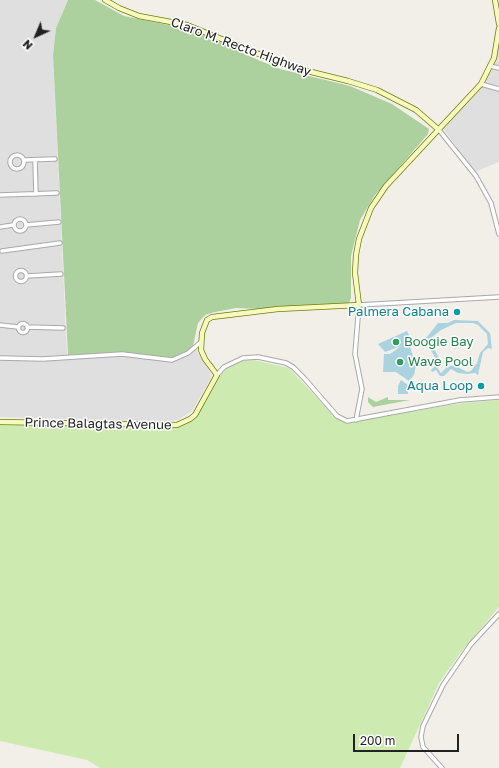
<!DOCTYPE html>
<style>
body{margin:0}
#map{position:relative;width:499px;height:768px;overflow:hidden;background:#f2efe9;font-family:"Golos Text",sans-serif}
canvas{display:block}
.north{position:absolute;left:16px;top:16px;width:40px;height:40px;-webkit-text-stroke:3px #fff;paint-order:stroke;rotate:224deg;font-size:11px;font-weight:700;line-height:16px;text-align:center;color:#222}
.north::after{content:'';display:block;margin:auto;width:14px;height:18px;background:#222;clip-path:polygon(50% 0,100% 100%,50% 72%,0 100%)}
.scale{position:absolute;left:353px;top:734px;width:106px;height:18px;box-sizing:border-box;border:2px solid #222;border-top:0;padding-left:5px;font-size:12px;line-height:14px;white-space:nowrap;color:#222;-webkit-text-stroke:3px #fff;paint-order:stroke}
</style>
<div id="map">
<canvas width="499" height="768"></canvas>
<div class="north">N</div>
<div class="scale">200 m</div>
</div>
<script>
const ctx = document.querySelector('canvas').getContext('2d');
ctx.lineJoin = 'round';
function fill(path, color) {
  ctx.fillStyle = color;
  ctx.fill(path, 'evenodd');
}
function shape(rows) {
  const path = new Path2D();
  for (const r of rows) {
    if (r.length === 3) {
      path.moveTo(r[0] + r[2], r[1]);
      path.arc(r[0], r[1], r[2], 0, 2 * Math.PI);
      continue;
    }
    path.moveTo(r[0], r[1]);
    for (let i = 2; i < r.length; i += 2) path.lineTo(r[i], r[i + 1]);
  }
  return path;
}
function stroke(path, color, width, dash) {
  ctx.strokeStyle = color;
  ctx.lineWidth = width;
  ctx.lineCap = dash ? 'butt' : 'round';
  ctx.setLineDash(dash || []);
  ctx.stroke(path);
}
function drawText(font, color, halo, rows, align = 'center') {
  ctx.font = font + ' "Golos Text",sans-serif';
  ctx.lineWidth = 3;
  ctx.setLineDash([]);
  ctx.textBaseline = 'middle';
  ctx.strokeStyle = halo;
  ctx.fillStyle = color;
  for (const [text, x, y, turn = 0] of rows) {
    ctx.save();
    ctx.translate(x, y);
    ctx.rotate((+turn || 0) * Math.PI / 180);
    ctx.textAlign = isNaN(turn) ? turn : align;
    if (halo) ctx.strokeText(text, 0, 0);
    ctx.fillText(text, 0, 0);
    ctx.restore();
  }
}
fill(shape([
 [0,0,68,0,56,28,53,55,67,354,118,352,171,359,188,351,194,346,210,372,211,378,192,411,178,420,167,422,0,417],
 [499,45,499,162,475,172,442,127,485,80,495,60]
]), '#e0dfdf');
fill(shape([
 [249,359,289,368,334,416,342,420,353,421,463,403,499,400,499,607,461,652,439,683,400,768,100,768,87,760,0,741,0,424,172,428,179,426,187,424,198,414,223,371,230,366]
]), '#cdebb0');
fill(shape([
 [68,0,95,0,124,16,188,29,223,42,242,53,280,69,350,86,392,104,429,129,428,134,375,195,360,220,351,256,351,298,349,303,262,309,236,308,215,312,205,315,198,323,193,346,187,351,171,358,118,352,68,355,53,55,56,28],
 [368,397,376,402,388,397,388,400,410,400,373,407,368,402]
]), '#add19e');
fill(shape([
 [454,320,478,321,490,333,492,349,488,348,483,352,478,375,475,373,467,374,458,373,451,369,444,376,440,376,436,370,432,372,431,370,435,366,436,359,427,344,426,338,438,323,448,323],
 [456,323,473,323,478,325,487,334,488,344,480,353,477,363,471,371,467,372,454,365,447,367,441,373,438,369,439,358,430,341,431,338,441,330],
 [407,331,410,337,410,347,416,365,414,375,409,381,396,372,383,372,384,354,390,354,401,346,385,352,378,344],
 [401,380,408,385,408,394,398,394,398,386]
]), '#aad3df');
const street = shape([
 [490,66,499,68],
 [481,84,499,89],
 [439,130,476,176,491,203,499,234],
 [17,162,7],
 [24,160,55,159],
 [35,160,36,194],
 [0,195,57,193],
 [20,225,6],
 [26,225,59,222],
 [0,227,13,225],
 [2,251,60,243],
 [21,276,5.5],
 [27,276,61,274],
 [23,328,4.5],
 [0,325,18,327],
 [27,327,63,328],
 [0,358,43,359,122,354,172,360,188,353,201,342],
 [217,375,224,367,243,358,258,357,286,363,293,367,304,378,337,416,347,421,460,400,499,397],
 [356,420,362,389,355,354,359,305,499,297],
 [442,768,423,747,421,737,423,726,443,685,471,644,499,614]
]);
const secondary = shape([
 [105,0,119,8,139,16,187,25,291,67,348,81,377,90,416,110,439,130],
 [495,0,499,24],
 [0,422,177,425,190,419,195,415,217,375,205,359,201,350,202,333,207,320,212,317,278,309,359,305,355,273,356,255,359,239,371,208,386,186,481,84,494,58,499,28]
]);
stroke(street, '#a9a9a9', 5.5);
stroke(secondary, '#707d05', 6);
stroke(street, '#fff', 3.5);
stroke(secondary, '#f7fabf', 4.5);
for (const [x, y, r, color] of [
 [457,312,4,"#0f9aa8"],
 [396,342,4,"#2e9e5b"],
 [400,362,4,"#2e9e5b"],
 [481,386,4,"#0f9aa8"]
]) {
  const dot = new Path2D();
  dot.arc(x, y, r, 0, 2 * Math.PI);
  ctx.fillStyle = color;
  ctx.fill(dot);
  stroke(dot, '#fff', 1.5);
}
drawText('13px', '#222', '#fff', [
 ["Claro M. Recto Highway",241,47,20],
 ["Prince Balagtas Avenue",98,424,1]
]);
drawText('13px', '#0d838f', '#fff', [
 ["Palmera Cabana",449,312],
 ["Aqua Loop",473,386]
], 'right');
drawText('13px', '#27864d', '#fff', [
 ["Boogie Bay",404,342],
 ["Wave Pool",408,362]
], 'left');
</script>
